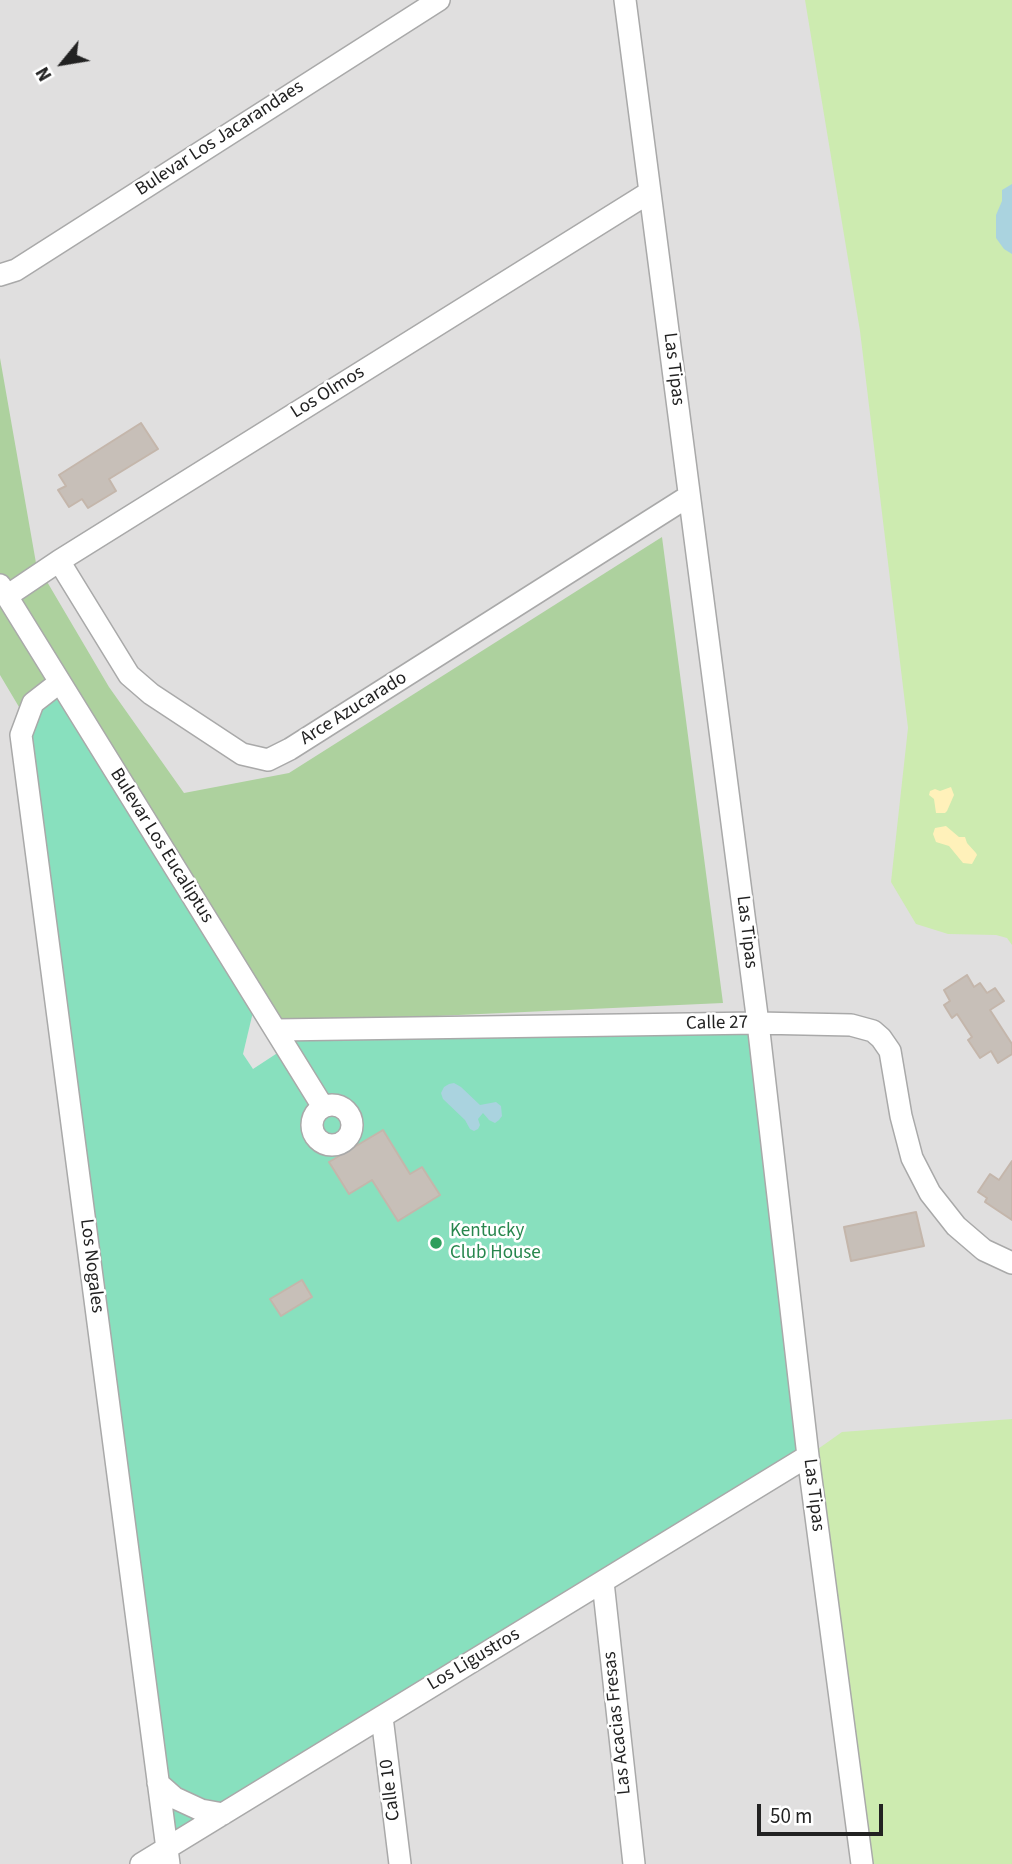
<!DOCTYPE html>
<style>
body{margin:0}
#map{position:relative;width:1012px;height:1864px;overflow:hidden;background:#f2efe9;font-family:"Source Sans 3",sans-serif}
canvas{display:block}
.north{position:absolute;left:28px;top:28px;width:70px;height:70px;-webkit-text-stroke:5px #fff;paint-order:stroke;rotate:240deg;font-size:19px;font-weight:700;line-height:28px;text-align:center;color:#222}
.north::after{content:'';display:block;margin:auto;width:24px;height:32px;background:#222;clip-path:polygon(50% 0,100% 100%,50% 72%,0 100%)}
.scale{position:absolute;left:757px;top:1804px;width:126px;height:32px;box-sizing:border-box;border:4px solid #222;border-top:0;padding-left:9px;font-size:21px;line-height:24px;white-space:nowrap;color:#222;-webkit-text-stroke:5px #fff;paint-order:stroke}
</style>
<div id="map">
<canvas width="1012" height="1864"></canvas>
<div class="north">N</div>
<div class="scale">50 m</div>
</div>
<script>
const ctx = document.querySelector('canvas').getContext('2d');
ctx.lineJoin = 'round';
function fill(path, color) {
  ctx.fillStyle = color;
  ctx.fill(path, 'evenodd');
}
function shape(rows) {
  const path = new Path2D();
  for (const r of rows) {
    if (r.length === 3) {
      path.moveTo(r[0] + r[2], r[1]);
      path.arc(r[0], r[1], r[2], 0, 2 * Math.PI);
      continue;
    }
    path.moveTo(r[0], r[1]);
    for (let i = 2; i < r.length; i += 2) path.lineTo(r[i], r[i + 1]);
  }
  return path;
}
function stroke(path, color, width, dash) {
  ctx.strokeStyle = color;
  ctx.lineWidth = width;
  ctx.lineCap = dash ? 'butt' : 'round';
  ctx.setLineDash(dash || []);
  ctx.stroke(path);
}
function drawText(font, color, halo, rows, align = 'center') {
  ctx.font = font + ' "Source Sans 3",sans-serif';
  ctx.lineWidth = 5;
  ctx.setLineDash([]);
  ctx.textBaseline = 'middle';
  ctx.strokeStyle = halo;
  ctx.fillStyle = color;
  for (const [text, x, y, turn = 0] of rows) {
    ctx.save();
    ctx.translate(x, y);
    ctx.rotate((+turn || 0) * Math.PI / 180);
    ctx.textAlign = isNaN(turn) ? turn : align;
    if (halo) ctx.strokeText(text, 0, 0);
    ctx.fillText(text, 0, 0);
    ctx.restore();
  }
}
fill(shape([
 [0,0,1012,0,1012,1864,0,1864]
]), '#e0dfdf');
fill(shape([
 [805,0,1012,0,1012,945,1007,938,996,935,948,934,916,924,891,882,908,728,860,331],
 [1012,1419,1012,1864,862,1864,808,1456,842,1432]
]), '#cdebb0');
fill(shape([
 [0,358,36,563,109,687,184,793,289,773,662,537,723,1003,282,1023,226,1055,0,675]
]), '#add19e');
fill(shape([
 [951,787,954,795,947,811,945,813,936,813,934,799,929,795,930,791,935,789,940,791],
 [946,826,959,837,965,837,967,843,976,853,977,855,972,864,963,863,949,846,936,842,933,834,935,828]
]), '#fff1ba');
fill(shape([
 [60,682,276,1030,758,1023,808,1456,167,1849,21,735]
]), '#88e0be');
fill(shape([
 [253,1012,279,1052,253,1069,243,1054]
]), '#e2e2e2');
fill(shape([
 [1012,184,1012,254,1004,249,996,238,996,215,1002,201,1002,190],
 [454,1083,461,1087,480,1105,496,1102,501,1106,502,1116,499,1120,495,1123,489,1120,483,1113,478,1119,480,1125,478,1129,474,1131,470,1129,465,1120,443,1099,441,1093,444,1087,449,1084]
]), '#aad3df');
const building = shape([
 [141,423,158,449,109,479,116,491,88,508,82,499,69,507,58,490,66,486,59,475,141,423],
 [967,975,974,987,980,983,987,993,995,988,1004,1001,990,1010,1012,1044,1012,1054,998,1063,991,1051,980,1058,968,1040,972,1037,957,1014,952,1018,944,1005,950,1001,944,990,967,975],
 [383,1130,410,1174,422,1167,440,1195,398,1221,372,1180,349,1194,329,1162,383,1130],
 [1012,1161,1012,1220,985,1202,987,1198,978,1192,990,1174,999,1180,1012,1161],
 [916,1212,924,1246,851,1261,844,1227,916,1212],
 [302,1280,312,1297,281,1316,270,1299,302,1280]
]);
fill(building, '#c7bfb8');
stroke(building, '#c4b6ab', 2);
const street = shape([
 [625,0,758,1023,808,1456,862,1864],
 [0,275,16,270,439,0],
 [59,561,129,675,151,694,242,754,268,760,290,749,689,496],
 [0,585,323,1107],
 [7,596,59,561,650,192],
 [60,682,33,703,21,735,169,1864],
 [276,1030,758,1023,851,1025,873,1031,881,1038,890,1051,901,1116,912,1158,930,1193,956,1226,984,1250,1012,1263],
 [332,1125,20],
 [603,1582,634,1864],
 [382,1717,400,1864],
 [158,1783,175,1798,201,1810,223,1814],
 [141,1864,808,1456]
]);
stroke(street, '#a9a9a9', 24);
stroke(street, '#fff', 21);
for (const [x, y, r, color] of [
 [436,1243,7,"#2e9e5b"]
]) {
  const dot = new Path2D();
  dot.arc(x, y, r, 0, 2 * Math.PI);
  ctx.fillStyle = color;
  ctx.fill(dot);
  stroke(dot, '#fff', 2.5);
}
drawText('19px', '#222', '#fff', [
 ["Bulevar Los Jacarandaes",220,139,-33],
 ["Las Tipas",673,369,83],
 ["Los Olmos",328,393,-32],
 ["Arce Azucarado",354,709,-32],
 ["Bulevar Los Eucaliptus",161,846,58],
 ["Las Tipas",746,932,83],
 ["Calle 27",717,1024,-1],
 ["Los Nogales",91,1266,83],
 ["Las Tipas",813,1495,83],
 ["Los Ligustros",474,1660,-31],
 ["Las Acacias Fresas",618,1723,-96],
 ["Calle 10",391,1790,-97]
]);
drawText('19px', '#27864d', '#fff', [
 ["Kentucky",450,1232],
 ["Club House",450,1254]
], 'left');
</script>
